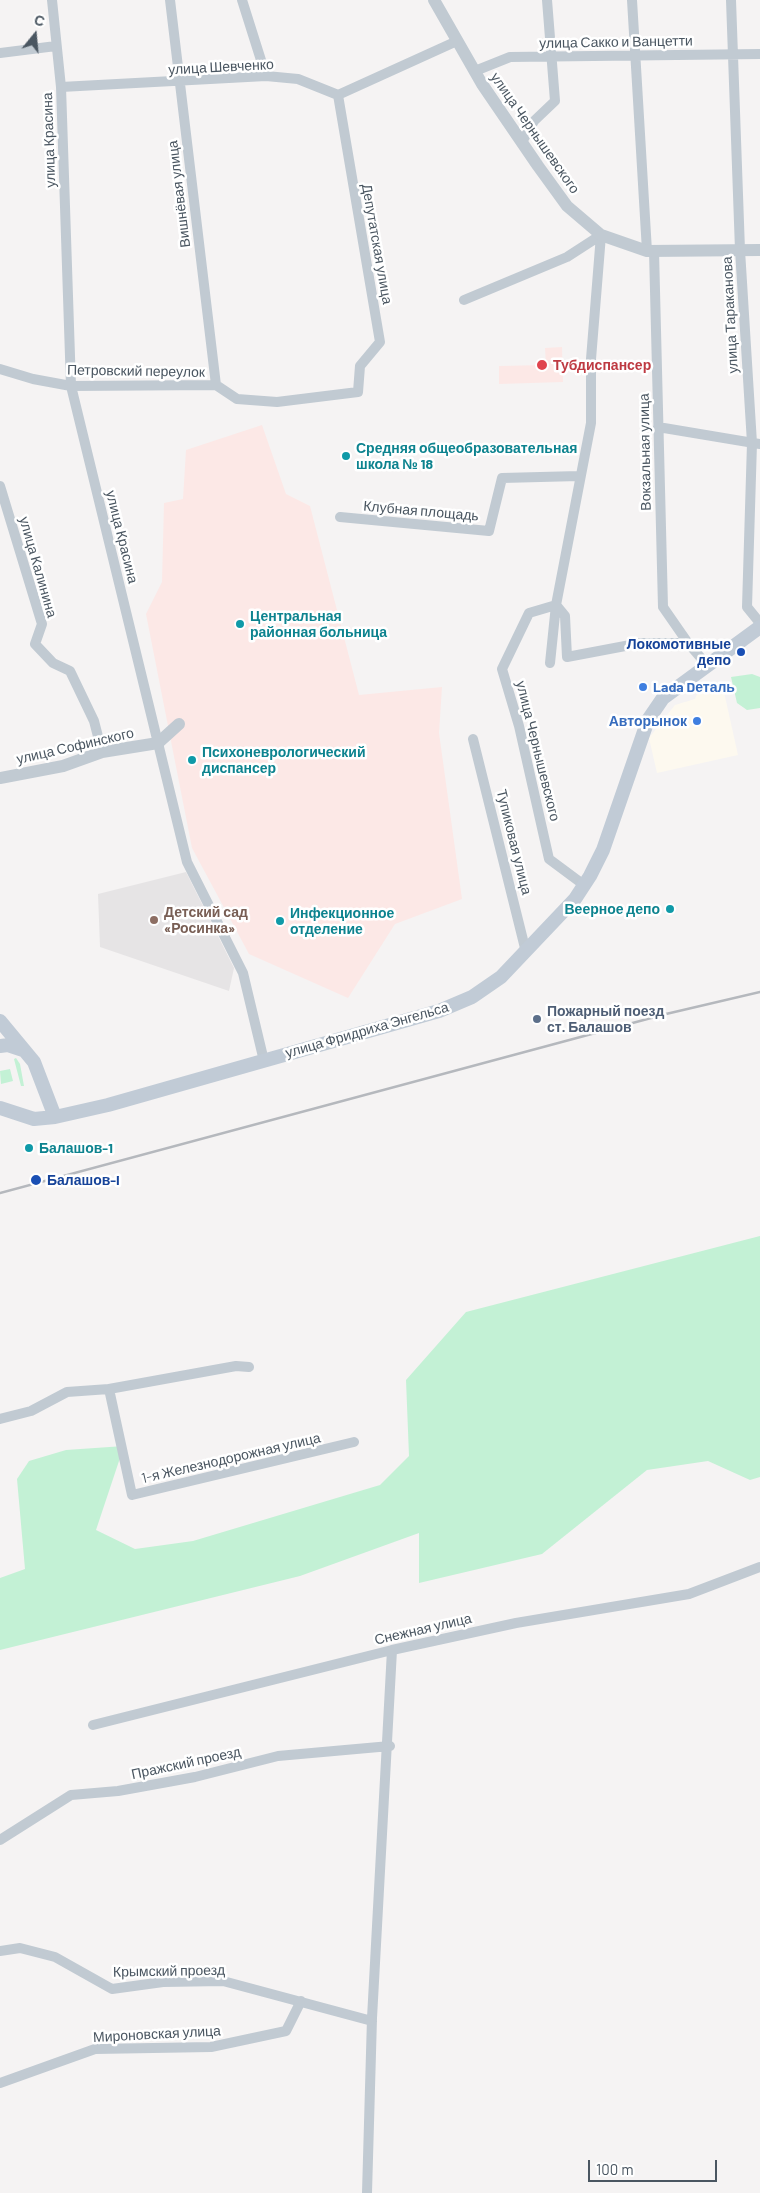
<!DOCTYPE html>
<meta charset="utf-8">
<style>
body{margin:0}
#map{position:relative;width:760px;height:2193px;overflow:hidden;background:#f5f3f3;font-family:Barlow,sans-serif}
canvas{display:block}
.north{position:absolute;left:10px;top:10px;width:50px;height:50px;-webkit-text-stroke:4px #fff;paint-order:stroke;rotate:17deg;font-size:14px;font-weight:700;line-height:20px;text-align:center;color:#4a5661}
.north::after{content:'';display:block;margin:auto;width:18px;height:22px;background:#4a5661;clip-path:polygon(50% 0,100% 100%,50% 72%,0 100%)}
.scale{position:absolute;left:588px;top:2160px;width:129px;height:22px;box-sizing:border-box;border:2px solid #4a5661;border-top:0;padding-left:6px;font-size:15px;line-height:18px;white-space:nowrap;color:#4a5661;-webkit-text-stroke:4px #fff;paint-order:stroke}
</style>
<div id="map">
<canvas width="760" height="2193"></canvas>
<div class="north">С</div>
<div class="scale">100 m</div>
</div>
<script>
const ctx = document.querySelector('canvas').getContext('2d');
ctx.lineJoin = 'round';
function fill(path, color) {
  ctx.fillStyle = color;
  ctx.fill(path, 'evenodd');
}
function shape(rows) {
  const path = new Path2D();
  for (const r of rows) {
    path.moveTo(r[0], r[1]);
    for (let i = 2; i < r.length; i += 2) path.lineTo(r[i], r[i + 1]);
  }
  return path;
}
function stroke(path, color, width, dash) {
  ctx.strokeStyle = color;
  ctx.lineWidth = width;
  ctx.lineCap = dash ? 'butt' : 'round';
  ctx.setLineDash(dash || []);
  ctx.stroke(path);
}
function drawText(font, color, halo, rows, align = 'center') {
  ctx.font = font + ' Barlow,sans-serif';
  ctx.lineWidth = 5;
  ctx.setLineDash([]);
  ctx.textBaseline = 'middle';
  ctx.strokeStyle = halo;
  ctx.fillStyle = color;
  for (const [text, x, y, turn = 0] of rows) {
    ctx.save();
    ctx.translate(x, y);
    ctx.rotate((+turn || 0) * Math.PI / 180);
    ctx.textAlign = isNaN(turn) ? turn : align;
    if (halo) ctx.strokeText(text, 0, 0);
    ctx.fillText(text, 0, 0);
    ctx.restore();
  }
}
fill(shape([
 [722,683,738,755,657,773,649,738,675,705,695,699,699,689]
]), '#fdf9ef');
fill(shape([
 [186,872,234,968,229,991,100,947,98,894]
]), '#e6e4e5');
fill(shape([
 [562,347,563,382,499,384,499,366,546,365,545,348],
 [262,425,286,494,310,506,359,695,442,687,439,733,462,899,395,924,348,998,249,954,192,848,146,614,162,582,164,503,183,499,186,450]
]), '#fce8e6');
fill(shape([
 [752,674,760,677,760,708,747,710,737,703,731,677],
 [16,1058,20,1064,24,1086,21,1086,14,1059],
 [10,1069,13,1081,1,1084,0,1071],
 [760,1236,760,1477,750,1480,708,1461,647,1470,542,1554,419,1583,419,1533,300,1576,0,1650,0,1578,25,1569,17,1479,29,1461,66,1450,124,1446,96,1530,135,1549,193,1541,380,1485,409,1456,406,1380,466,1312]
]), '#c3f1d5');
stroke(shape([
 [52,0,61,87,71,386,187,862,243,973,264,1061],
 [170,0,216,385],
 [242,0,266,76],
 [632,0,647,251],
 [731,0,740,250,752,443,747,607,760,623],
 [0,53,56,46],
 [475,71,510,57,760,54],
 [61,87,266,76,298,79,338,95,457,41],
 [522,142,534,121,555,101,547,0],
 [654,251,663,607,688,643],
 [464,300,567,257,601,235],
 [0,369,33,379,71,386,216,385,237,399,277,402,358,392,360,366,380,342,338,95],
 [658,427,760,444],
 [0,486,42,624,35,644,53,663,70,671,94,721,102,752],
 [340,517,489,531,502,478,579,476],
 [556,605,529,613,502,669,519,726,549,859,584,885],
 [556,605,565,616,567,657,641,643,688,643,707,665],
 [550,663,556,605,591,423,591,359,601,235],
 [473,739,526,952],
 [109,1389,132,1495,354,1442],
 [0,1419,31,1411,67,1392,109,1389,236,1366,249,1367],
 [93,1725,392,1650,516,1623,689,1594,760,1567],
 [0,1840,71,1795,118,1791,195,1777,278,1756,390,1746],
 [0,1951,20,1948,55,1957,112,1989,163,1982,223,1981,372,2021],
 [0,2083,95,2049,211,2047,286,2031,301,2001],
 [367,2193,372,2018,392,1650]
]), '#c1cad2', 10);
stroke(shape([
 [434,0,482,84,538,166,567,206,601,235,647,251,760,250],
 [0,778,63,766,102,752,158,743,179,724]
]), '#c1cad2', 12);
stroke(shape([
 [0,1021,34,1062,55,1117],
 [0,1046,8,1045,23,1050],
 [0,1108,34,1119,55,1117,108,1105,439,1011,472,997,501,977,575,899,590,876,603,850,648,720,663,698,760,627]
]), '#c1cbd6', 14);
stroke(shape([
 [0,1193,666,1014,760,992]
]), '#b5b8bd', 2.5);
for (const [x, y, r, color] of [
 [542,365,6,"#e0444e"],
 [346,456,5,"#0f9aa8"],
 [240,624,5,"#0f9aa8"],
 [741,652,5,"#1a4fb4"],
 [643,687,5,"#3f7fe0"],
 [697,721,5,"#3f7fe0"],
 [192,760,5,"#0f9aa8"],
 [670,909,5,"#0f9aa8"],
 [154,920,5,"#8d6e63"],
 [280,921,5,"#0f9aa8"],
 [537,1019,5,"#5c6f8a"],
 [29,1148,5,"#0f9aa8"],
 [36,1180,6,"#1a4fb4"]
]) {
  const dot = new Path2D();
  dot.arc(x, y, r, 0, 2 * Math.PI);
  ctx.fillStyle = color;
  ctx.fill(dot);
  stroke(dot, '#fff', 2);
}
drawText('14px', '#4a5661', '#fff', [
 ["улица Сакко и Ванцетти",616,42,-1],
 ["улица Шевченко",221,67,-3],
 ["улица Чернышевского",535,133,55],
 ["улица Красина",49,140,-92],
 ["Вишнёвая улица",179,194,-97],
 ["Депутатская улица",377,244,80],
 ["улица Тараканова",730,315,-93],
 ["Петровский переулок",136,371,1],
 ["Вокзальная улица",645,452,-91],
 ["Клубная площадь",421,511,5],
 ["улица Красина",122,537,76],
 ["улица Калинина",38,567,74],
 ["улица Софинского",75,746,-13],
 ["улица Чернышевского",538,751,76],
 ["Тупиковая улица",514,842,76],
 ["улица Фридриха Энгельса",367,1030,-16],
 ["1-я Железнодорожная улица",231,1458,-13],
 ["Снежная улица",423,1629,-13],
 ["Пражский проезд",186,1763,-12],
 ["Крымский проезд",169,1971,-1],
 ["Мироновская улица",157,2034,-3]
]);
drawText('bold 14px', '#be3a42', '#fff', [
 ["Тубдиспансер",553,365]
], 'left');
drawText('bold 14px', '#0d838f', '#fff', [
 ["Средняя общеобразовательная",356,448],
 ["школа № 18",356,464],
 ["Центральная",250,616],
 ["районная больница",250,632],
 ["Психоневрологический",202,752],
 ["диспансер",202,768],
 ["Веерное депо",660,909,"right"],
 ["Инфекционное",290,913],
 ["отделение",290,929],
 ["Балашов-1",39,1148]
], 'left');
drawText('bold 14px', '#164399', '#fff', [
 ["Локомотивные",731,644],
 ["депо",731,660],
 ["Балашов-I",47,1180,"left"]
], 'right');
drawText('bold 14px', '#366cbe', '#fff', [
 ["Lada Dеталь",653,687],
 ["Авторынок",687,721,"right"]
], 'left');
drawText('bold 14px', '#785e54', '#fff', [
 ["Детский сад",164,912],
 ["«Росинка»",164,928]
], 'left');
drawText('bold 14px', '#4e5e75', '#fff', [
 ["Пожарный поезд",547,1011],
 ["ст. Балашов",547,1027]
], 'left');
</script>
